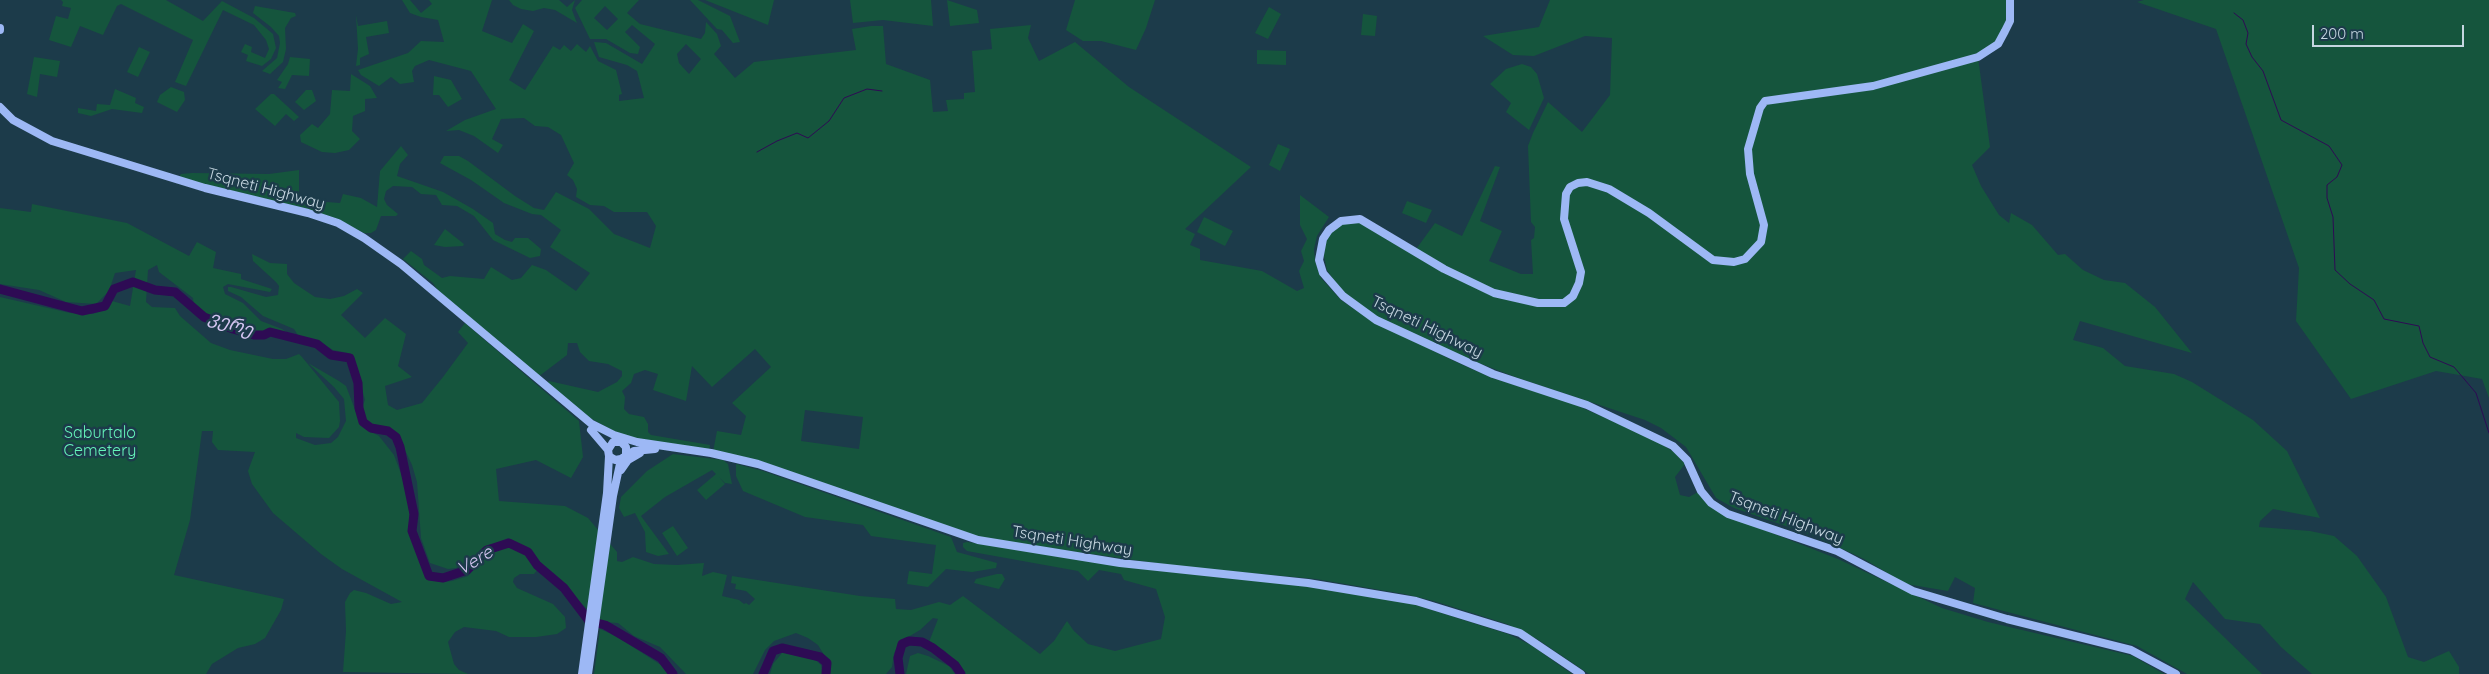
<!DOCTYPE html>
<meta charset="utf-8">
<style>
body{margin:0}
#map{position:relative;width:2489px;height:674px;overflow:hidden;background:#1c3b4a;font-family:Quicksand,sans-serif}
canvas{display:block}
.scale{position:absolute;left:2312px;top:25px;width:152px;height:22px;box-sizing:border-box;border:2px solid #c5d6e0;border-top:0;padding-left:6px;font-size:15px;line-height:18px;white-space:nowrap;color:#c5d6e0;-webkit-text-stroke:4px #1c3b4a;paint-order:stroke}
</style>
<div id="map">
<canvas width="2489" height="674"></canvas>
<div class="scale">200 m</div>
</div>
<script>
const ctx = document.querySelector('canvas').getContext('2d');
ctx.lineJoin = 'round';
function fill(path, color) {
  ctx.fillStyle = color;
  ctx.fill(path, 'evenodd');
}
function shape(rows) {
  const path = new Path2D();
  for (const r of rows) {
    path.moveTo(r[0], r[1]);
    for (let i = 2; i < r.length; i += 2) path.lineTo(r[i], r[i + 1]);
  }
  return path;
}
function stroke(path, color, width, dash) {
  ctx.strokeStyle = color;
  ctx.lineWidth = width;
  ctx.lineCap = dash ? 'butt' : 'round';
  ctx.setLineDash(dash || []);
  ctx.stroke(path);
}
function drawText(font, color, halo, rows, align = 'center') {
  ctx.font = font + ' Quicksand,"Noto Sans Georgian",sans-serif';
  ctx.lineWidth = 5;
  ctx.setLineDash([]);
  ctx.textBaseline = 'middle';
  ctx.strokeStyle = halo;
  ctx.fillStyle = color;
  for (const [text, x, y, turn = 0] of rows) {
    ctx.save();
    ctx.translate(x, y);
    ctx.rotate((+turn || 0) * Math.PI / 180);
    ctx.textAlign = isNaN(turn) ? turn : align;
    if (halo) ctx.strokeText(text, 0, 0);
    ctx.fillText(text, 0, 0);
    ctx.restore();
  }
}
fill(shape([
 [61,0,166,0,203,21,222,1,254,18,273,34,276,48,271,59,262,66,246,61,248,55,241,52,245,44,252,47,251,52,265,58,269,49,266,40,254,25,223,10,186,86,175,82,193,40,121,4,117,6,103,35,80,26,71,47,49,40,56,16,68,19,71,8,62,6,63,2],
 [402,0,410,0,421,13,432,4,429,0,492,0,482,31,512,43,523,24,534,31,509,80,525,90,553,46,560,50,564,45,571,51,577,44,586,52,590,46,598,61,616,70,622,94,619,95,619,101,644,98,637,71,627,65,599,57,594,42,606,43,642,64,655,44,632,25,625,32,640,47,638,54,630,53,606,39,590,39,575,8,582,0,639,0,627,13,640,24,701,39,705,33,706,22,717,34,721,46,714,54,735,78,754,62,856,50,852,29,871,26,883,26,886,64,930,80,933,112,948,111,946,100,964,99,964,93,975,92,972,51,992,49,990,29,1031,25,1028,38,1039,61,1075,42,1129,87,1251,167,1185,229,1195,234,1190,245,1200,249,1200,260,1262,271,1297,291,1304,288,1299,271,1304,261,1301,251,1307,239,1300,225,1300,195,1329,217,1317,236,1314,249,1315,261,1321,278,1341,300,1372,321,1454,361,1492,378,1569,402,1653,439,1674,452,1685,464,1675,477,1680,495,1689,497,1698,492,1721,513,1838,559,1942,608,1988,622,2133,656,2164,674,1589,674,1537,639,1507,624,1434,601,1404,594,1316,579,1184,567,985,539,713,452,717,431,741,435,746,416,732,403,771,367,755,349,712,387,692,366,686,401,653,390,658,374,645,370,634,374,631,383,622,391,625,397,624,409,629,414,644,417,648,424,648,432,651,435,710,445,709,451,640,441,621,435,581,413,546,384,549,381,598,392,617,382,622,376,622,371,608,364,589,361,580,352,577,343,568,343,567,355,538,377,442,296,433,283,403,259,411,251,422,259,424,265,442,278,450,276,484,279,491,267,512,280,521,278,532,265,546,270,576,291,590,273,550,247,561,230,541,215,532,214,504,203,471,180,440,163,444,156,459,156,468,161,515,196,534,208,544,210,556,192,589,209,614,234,650,248,656,226,647,212,614,212,604,206,590,205,576,197,577,189,573,180,567,175,574,163,561,135,548,127,535,126,524,118,501,119,492,139,503,145,498,153,474,136,459,130,446,131,465,120,496,109,471,71,429,60,415,66,412,71,414,82,400,84,391,77,379,86,361,75,358,70,408,53,421,41,444,42,438,20,421,17,410,13],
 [605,6,618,19,607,30,594,18],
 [686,44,701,59,689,74,679,63,677,54],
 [805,410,863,417,859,449,801,441],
 [509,0,559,0,567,7,575,0,572,10,577,23,555,10,544,8,533,11,521,9,513,5],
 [690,0,698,0,730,16,740,42,733,43,722,30,717,29],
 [705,0,774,0,768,25],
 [850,0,931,0,933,26,883,20,853,23],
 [947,0,977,10,979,23,950,26],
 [1075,0,1155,0,1146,28,1136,50,1101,41,1083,41,1066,30],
 [1550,0,2010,0,2010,21,2005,31,1998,44,1978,57,1990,147,1972,165,1981,186,1999,215,2009,223,2011,213,2032,225,2058,255,2065,254,2083,270,2104,280,2125,283,2155,307,2192,353,2080,321,2073,340,2103,348,2125,366,2174,374,2192,382,2253,420,2287,451,2320,518,2273,509,2260,521,2259,527,2310,531,2334,536,2357,556,2386,597,2408,657,2424,662,2449,651,2459,667,2459,674,2312,674,2281,647,2260,624,2225,619,2193,582,2185,599,2262,674,2187,674,2137,646,1973,603,1975,588,1955,577,1948,591,1906,584,1864,559,1817,537,1734,508,1716,498,1686,447,1661,428,1645,420,1518,378,1432,345,1388,324,1363,308,1339,288,1327,270,1324,256,1326,239,1335,228,1344,222,1363,223,1452,275,1489,292,1542,306,1549,305,1517,299,1494,293,1414,252,1435,223,1462,236,1495,166,1500,167,1480,221,1502,231,1489,261,1521,274,1533,274,1531,240,1534,238,1535,227,1531,222,1528,146,1533,133,1548,102,1582,132,1610,95,1612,38,1585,36,1534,56,1513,55,1483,36,1539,27],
 [2144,0,2489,0,2489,398,2482,379,2436,371,2351,399,2296,321,2299,268,2216,29,2137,2],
 [255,6,295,13,296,16,291,18,285,28,286,49,283,62,270,74,262,71,277,58,280,43,279,36,271,27,253,13],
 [1269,7,1281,14,1268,39,1255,33],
 [1363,14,1377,16,1375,36,1361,35],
 [356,15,358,26,387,21,389,33,366,37,369,54,360,58,360,65,356,66,358,49],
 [139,47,150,52,138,77,127,72],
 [1257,50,1286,51,1286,65,1257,64],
 [34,57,60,61,57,77,40,74,37,97,27,94],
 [290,57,310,59,309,76,292,75,285,89,278,88,282,82,277,80,288,64],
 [1522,64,1531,67,1537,74,1544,98,1529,130,1506,112,1511,103,1490,84,1506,69],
 [351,74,370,86,377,98,365,99,365,111,353,116,352,131,360,139,349,150,335,153,322,152,301,142,300,135,312,124,318,128,330,114,332,90,350,91],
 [434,76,451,80,462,99,448,107,439,95,433,95],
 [171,87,184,92,185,100,177,112,157,102,160,95],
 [115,89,136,98,135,103,144,107,142,113,112,109,91,116,78,113,78,108,96,111,97,104,110,105],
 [306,90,312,90,316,101,304,110,295,102],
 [271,94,274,94,299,117,294,121,286,114,275,126,255,109],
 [1278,144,1290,149,1280,171,1269,165],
 [401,146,408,155,400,164,397,176,443,192,473,209,493,223,495,234,505,240,512,242,515,238,528,238,541,249,540,256,530,258,493,240,474,216,457,206,442,205,436,195,421,194,412,187,393,186,386,191,384,199,387,205,398,214,396,216,381,216,376,230,371,233,364,233,328,216,229,192,179,177,181,174,192,173,269,174,299,170,299,200,340,203,343,194,361,198,377,207,380,171],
 [1407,201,1432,210,1426,223,1402,213],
 [32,204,127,223,189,256,197,242,216,252,213,268,241,274,241,279,272,289,270,292,228,284,223,287,225,294,243,303,261,321,282,329,294,337,269,330,258,333,244,331,217,316,204,314,194,306,193,298,159,272,157,265,148,270,146,302,152,307,175,308,180,316,211,343,230,350,273,359,286,359,299,354,302,357,339,402,340,421,339,427,329,438,304,437,296,433,296,438,315,445,331,443,338,437,346,421,344,399,334,387,308,363,339,381,346,386,359,420,366,429,379,436,394,455,407,490,411,531,416,552,426,576,444,582,452,581,468,576,491,552,501,548,512,548,525,554,538,569,534,574,520,574,514,578,513,582,517,588,553,604,565,617,566,628,557,634,536,637,509,637,496,631,464,627,455,632,448,642,454,664,459,670,468,674,343,672,346,631,345,602,350,593,354,590,366,593,391,604,402,602,342,569,321,554,273,513,252,484,248,471,255,452,218,450,212,442,213,431,202,431,190,520,174,575,284,599,281,610,265,638,255,644,238,648,212,664,206,674,0,674,0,297,70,313,93,314,107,309,112,301,130,306,136,270,115,273,109,291,96,304,66,302,39,290,0,284,0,208,31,212],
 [1204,217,1233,231,1225,246,1197,232],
 [445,229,464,244,463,246,445,247,434,245],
 [252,254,270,263,287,264,287,274,294,283,315,297,330,299,344,296,357,289,363,293,341,315,365,338,385,318,406,334,398,366,412,377,385,386,388,405,397,410,422,403,443,377,468,343,458,332,465,323,579,421,583,457,571,478,536,460,496,469,499,501,565,506,588,518,617,552,617,561,622,562,633,557,654,564,677,565,704,563,702,576,713,572,727,575,722,596,739,600,744,604,746,603,749,605,755,599,746,591,735,589,736,584,731,583,732,576,860,596,895,599,896,609,911,610,939,602,950,605,963,596,1040,654,1054,641,1067,621,1074,631,1088,644,1115,651,1161,639,1165,617,1156,589,1124,580,1121,574,1099,570,1088,581,1078,571,967,551,963,547,963,543,967,542,1151,569,1326,588,1403,601,1508,634,1531,645,1572,674,965,674,945,651,929,642,938,619,933,618,920,630,903,640,894,653,892,667,886,674,829,674,829,663,818,645,808,638,796,633,774,641,765,650,753,674,686,674,660,647,634,636,618,623,604,622,597,619,526,548,508,538,481,549,475,557,456,568,448,569,430,563,421,538,417,482,412,465,398,435,372,426,365,419,362,407,365,400,354,358,348,353,333,350,318,341,299,337,294,329,263,316,241,297,228,291,228,287,231,287,266,297,278,295,279,286,276,282,253,261],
 [673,454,723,460,728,464,732,484,725,483,719,477,725,484,706,500,697,490,716,474,712,470,665,497,641,516,669,554,658,556,646,552,645,532,635,513,624,517,619,508,621,497,647,471],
 [736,464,763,471,951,537,957,552,997,563,996,568,972,572,946,569,928,587,907,584,909,571,932,574,936,545,871,536,863,525,805,517,743,491,736,476],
 [673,526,688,548,677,556,662,533],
 [997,574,1002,574,1005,579,999,589,974,583,976,579],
 [600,629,616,636,664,667,670,674,594,674],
 [791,652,811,656,821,665,822,674,770,674,773,664,782,653],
 [918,653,928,656,949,666,955,674,906,674,910,656]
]), '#15553d');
stroke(shape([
 [2234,13,2243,20,2248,33,2246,44,2252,57,2263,71,2281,120,2329,146,2342,165,2337,177,2327,185,2327,198,2333,217,2335,270,2350,284,2374,300,2384,319,2419,326,2423,343,2430,357,2454,367,2476,393,2489,433],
 [757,152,777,141,797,133,808,138,829,121,844,98,867,89,882,91]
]), '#2e0b54', 1);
stroke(shape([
 [0,289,82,311,105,306,114,289,133,282,155,290,175,292,204,317,233,329,254,335,264,335,270,332,317,344,331,355,350,358,358,383,359,408,363,422,371,428,388,431,396,437,400,447,414,514,412,531,429,576,443,578,467,570,487,550,509,543,528,552,537,565,564,588,589,621,605,625,661,658,673,674],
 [763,674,773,651,782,648,820,657,827,663,826,674],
 [900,674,898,658,902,644,909,641,922,642,933,648,955,665,961,674]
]), '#2e0b54', 9);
stroke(shape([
 [2010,0,2010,21,2005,31,1998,44,1978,57,1873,86,1765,101,1760,108,1748,149,1750,174,1764,225,1761,242,1745,259,1734,262,1713,260,1649,213,1609,189,1587,182,1578,183,1570,187,1566,194,1564,219,1581,272,1579,283,1573,296,1564,303,1538,303,1494,293,1444,269,1360,219,1341,221,1329,230,1323,239,1319,260,1323,273,1343,296,1376,320,1493,374,1587,405,1673,446,1687,460,1701,491,1711,503,1728,514,1837,551,1913,591,2007,619,2131,650,2176,674],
 [0,28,0,30],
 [0,107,13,120,52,141,205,188,308,213,338,223,364,238,401,264,594,426],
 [592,424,614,435,637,442,711,453,758,464,978,540,1120,563,1308,583,1416,601,1520,633,1581,674],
 [591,430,608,450,609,456,615,460,621,459,634,451,655,449],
 [608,450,613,442,621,442,626,447,626,455],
 [621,470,628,460,640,453],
 [582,674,607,493,609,456],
 [588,674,613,496,621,459]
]), '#9db8f5', 8);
drawText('16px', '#c5d6e0', '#1c3b4a', [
 ["Tsqneti Highway",266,189,15],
 ["Tsqneti Highway",1427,327,26],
 ["Tsqneti Highway",1786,518,21],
 ["Tsqneti Highway",1072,541,9]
]);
drawText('16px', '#65f4b9', '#1c3b4a', [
 ["Saburtalo",100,433],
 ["Cemetery",100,451]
]);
drawText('italic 18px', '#d3c5f0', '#1c3b4a', [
 ["ვერე",231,324,18],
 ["Vere",475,561,-32]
]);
</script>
